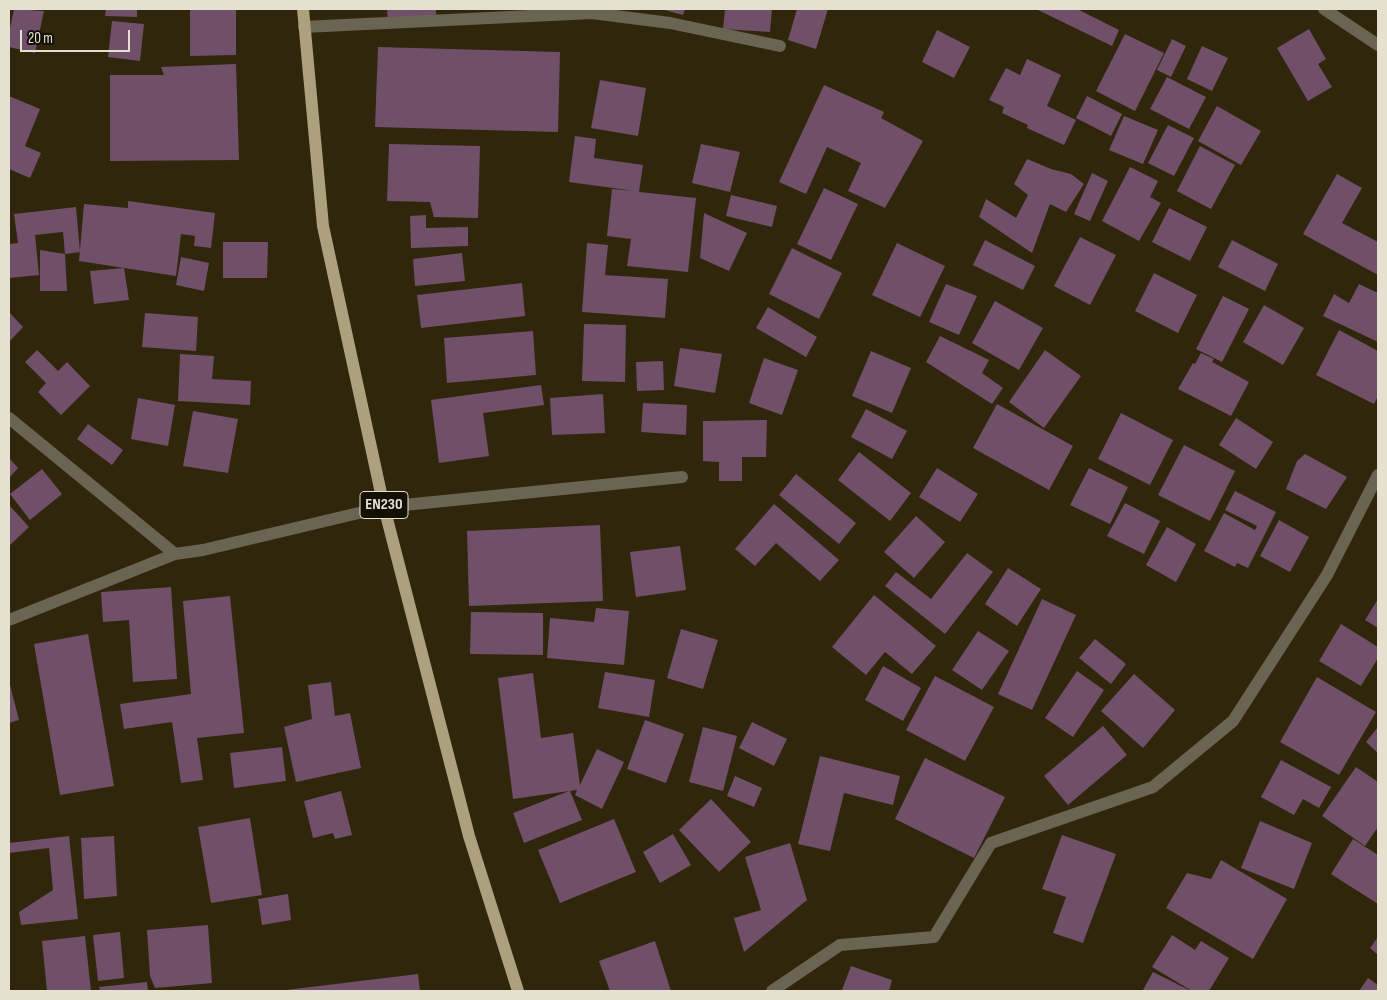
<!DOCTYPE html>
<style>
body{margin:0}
#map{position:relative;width:1387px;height:1000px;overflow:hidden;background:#30260c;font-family:"Sofia Sans Condensed",sans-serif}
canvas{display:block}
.frame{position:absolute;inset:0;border:10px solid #e6e0d1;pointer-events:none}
.scale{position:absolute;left:20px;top:30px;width:110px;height:22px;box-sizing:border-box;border:2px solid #e6e0d1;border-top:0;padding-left:6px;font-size:15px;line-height:18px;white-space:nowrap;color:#e6e0d1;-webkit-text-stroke:4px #141006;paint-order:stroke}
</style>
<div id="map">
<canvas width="1387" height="1000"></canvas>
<div class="frame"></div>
<div class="scale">20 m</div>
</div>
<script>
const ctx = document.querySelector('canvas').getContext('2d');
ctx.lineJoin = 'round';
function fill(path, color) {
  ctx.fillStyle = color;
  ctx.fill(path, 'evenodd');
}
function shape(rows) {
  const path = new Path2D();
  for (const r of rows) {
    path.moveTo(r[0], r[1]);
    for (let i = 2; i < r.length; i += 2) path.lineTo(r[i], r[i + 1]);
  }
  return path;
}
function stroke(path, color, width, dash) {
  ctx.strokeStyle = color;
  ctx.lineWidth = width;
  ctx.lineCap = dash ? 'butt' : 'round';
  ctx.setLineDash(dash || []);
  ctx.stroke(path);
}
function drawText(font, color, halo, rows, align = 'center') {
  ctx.font = font + ' "Sofia Sans Condensed",sans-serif';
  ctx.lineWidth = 4;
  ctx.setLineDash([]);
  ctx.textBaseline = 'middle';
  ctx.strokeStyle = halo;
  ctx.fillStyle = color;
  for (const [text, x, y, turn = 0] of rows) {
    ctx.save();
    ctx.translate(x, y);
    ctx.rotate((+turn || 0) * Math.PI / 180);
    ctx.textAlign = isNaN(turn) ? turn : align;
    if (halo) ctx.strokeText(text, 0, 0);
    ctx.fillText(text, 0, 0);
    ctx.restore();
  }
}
fill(shape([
 [14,9,44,11,35,53,9,47,9,33],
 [106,9,137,9,137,17,105,16],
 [190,9,236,9,236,55,190,56],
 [387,9,436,9,436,19,388,22],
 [661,9,685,9,683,15],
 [725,9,772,9,770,32,723,29],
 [797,9,828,9,816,49,788,40],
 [1036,9,1077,9,1119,30,1112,46],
 [112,21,144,24,140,61,108,57],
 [1309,29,1326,59,1318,64,1332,87,1308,101,1277,48],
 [937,30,970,47,954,78,922,62],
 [1125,34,1164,53,1135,111,1096,91],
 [1172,39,1186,46,1171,77,1157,70],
 [1202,46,1228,58,1212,91,1187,79],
 [378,47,560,52,558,132,375,127],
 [1027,59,1061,75,1047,106,1076,120,1064,145,1027,128,1028,125,1002,113,1004,107,989,100,1006,68,1020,75],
 [236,64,239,160,110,161,110,75,164,75,161,67],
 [1167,77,1206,97,1189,129,1150,109],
 [600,80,646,88,638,136,591,128],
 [824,85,884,112,881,118,923,141,885,208,848,191,861,163,827,147,806,194,779,182],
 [9,96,40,109,25,146,41,153,30,178,9,169],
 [1087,96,1122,114,1111,136,1076,118],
 [1217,106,1261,131,1241,165,1198,141],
 [1124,116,1158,130,1143,164,1109,150],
 [1168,125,1194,138,1174,176,1148,163],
 [575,136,596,139,594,158,643,165,639,192,696,198,688,272,627,266,631,239,607,236,612,189,635,191,569,182],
 [389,144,480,146,478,218,434,217,430,202,387,201],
 [701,144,740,152,730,192,692,183],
 [1200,146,1235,165,1211,209,1177,191],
 [1027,159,1051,169,1071,174,1084,184,1066,212,1050,204,1032,253,979,217,986,199,1016,218,1028,195,1014,184],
 [1130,167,1158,181,1150,197,1161,203,1139,241,1102,221],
 [1092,173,1108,181,1090,221,1074,214],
 [1337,174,1362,188,1342,223,1378,242,1378,275,1303,234],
 [824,188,858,204,831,260,797,244],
 [731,195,777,206,772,227,726,216],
 [128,201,215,213,211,248,194,246,195,236,181,234,176,276,79,261,84,204,128,208],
 [76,207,80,252,65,254,63,232,35,235,39,275,9,278,9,244,18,243,14,214],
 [1169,208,1207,227,1190,261,1152,242],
 [704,213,747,233,729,271,700,258],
 [426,215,426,228,468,227,468,246,411,248,410,216],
 [1080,237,1116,255,1090,305,1054,286],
 [985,240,1035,266,1023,290,973,265],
 [1232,240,1278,264,1265,291,1218,267],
 [223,242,268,242,267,278,223,278],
 [587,243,608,245,605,275,668,279,665,318,582,312],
 [897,243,945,266,920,317,872,295],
 [792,248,842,273,819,319,769,294],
 [40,250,65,254,67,291,40,291],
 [462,253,465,281,415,286,413,259],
 [181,257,209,263,204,291,176,285],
 [124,268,129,300,94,304,90,271],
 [1154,273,1197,295,1178,333,1135,311],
 [522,283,525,316,421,328,417,295],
 [946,284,977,296,959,335,929,322],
 [1359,284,1378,293,1378,342,1323,316,1334,294,1349,303],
 [1223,296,1249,309,1222,362,1196,349],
 [995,301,1043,328,1019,370,972,343],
 [1264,305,1304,328,1283,365,1243,342],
 [768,307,817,337,806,357,756,328],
 [9,312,23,327,9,342],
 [145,313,198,317,196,351,142,347],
 [584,324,626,325,625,382,582,381],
 [1339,330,1378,351,1378,396,1374,404,1316,375],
 [533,331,536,375,447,383,444,338],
 [940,336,989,360,982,373,1003,388,992,404,926,362],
 [680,348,722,354,715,393,674,386],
 [37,350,58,371,67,362,90,386,61,415,38,392,46,383,25,362],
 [1045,350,1081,376,1044,428,1009,402],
 [871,351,911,368,892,413,852,396],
 [1201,353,1214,359,1212,362,1249,382,1231,416,1178,389,1193,363,1195,364],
 [180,354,214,356,212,379,251,381,250,405,178,401],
 [764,358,798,370,782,415,749,403],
 [663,361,664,390,637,391,636,362],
 [541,385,544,405,483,413,489,456,439,463,431,400],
 [603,394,605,433,552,435,550,398],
 [138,398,175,405,168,446,131,439],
 [643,403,687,405,686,435,641,432],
 [997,404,1073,446,1049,490,973,448],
 [866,409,907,431,892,459,851,437],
 [193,411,238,419,228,473,183,466],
 [1121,413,1173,440,1150,485,1098,459],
 [1236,418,1273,442,1256,469,1219,445],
 [767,420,766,457,742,457,742,481,719,481,719,462,703,461,703,421],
 [88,424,123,450,112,465,77,439],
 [1184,445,1235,471,1210,521,1158,495],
 [859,452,911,493,890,521,838,480],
 [1305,454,1347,477,1326,509,1286,489,1297,461],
 [9,458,18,468,9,478],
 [937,468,978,494,960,522,919,497],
 [1089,468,1128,487,1110,524,1070,505],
 [42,469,62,494,30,520,10,494],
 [796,474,856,523,839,544,779,495],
 [1235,491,1276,512,1248,568,1237,563,1235,567,1204,551,1224,513,1255,530,1257,526,1225,510],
 [1125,503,1160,521,1144,554,1107,536],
 [774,504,839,560,820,581,776,543,755,566,735,549],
 [9,505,29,527,9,546],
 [916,516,945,542,914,578,884,552],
 [1279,520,1309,537,1290,572,1260,556],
 [600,525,603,601,469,606,467,531],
 [1167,527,1196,544,1176,582,1146,565],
 [680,546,686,590,636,597,630,552],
 [967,553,993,572,945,634,885,586,896,572,931,599],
 [1008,568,1041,589,1017,626,985,604],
 [171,587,177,679,133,682,129,620,103,622,101,592],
 [874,595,936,646,912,674,885,652,866,675,832,647],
 [230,596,244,733,197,738,203,780,181,783,172,722,124,729,120,704,191,694,183,601],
 [1042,599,1076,615,1032,710,998,694],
 [1378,599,1378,628,1365,620],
 [596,608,629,611,624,665,547,658,550,618,594,622],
 [471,612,543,613,543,655,470,654],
 [1341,624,1378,647,1378,658,1361,686,1319,661],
 [681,629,718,640,703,689,667,678],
 [978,631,1009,651,982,690,952,670],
 [88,634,114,786,60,795,34,644],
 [1095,639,1126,664,1111,684,1079,658],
 [883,666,921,688,903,721,865,700],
 [1077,671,1104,690,1073,737,1045,718],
 [605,672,655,680,649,717,598,708],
 [533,673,541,738,573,733,580,785,597,749,624,762,602,809,575,795,577,790,570,791,582,820,524,843,513,813,569,791,513,799,498,678],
 [1134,674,1175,710,1143,748,1101,711],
 [935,676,994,707,965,761,906,730],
 [1317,677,1376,712,1339,775,1280,742],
 [9,681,19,720,9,723],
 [331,682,335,716,350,713,361,768,296,782,284,727,312,719,308,685],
 [645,720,684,734,666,783,627,769],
 [752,722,787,739,774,766,739,748],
 [1103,726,1127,755,1068,805,1044,776],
 [703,727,737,736,723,791,689,782],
 [1378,727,1378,753,1366,742],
 [282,747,286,781,234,788,230,753],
 [820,756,900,776,893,805,844,793,830,851,798,844],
 [925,758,1005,797,974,858,895,819],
 [1281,760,1331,787,1319,808,1303,799,1294,815,1261,797],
 [1356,767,1378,782,1378,827,1365,846,1322,816],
 [735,776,762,788,754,807,727,796],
 [341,791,352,835,335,839,333,833,313,838,304,801],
 [711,799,751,842,719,872,679,830],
 [250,818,262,895,211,903,198,827],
 [614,819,636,872,560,903,538,850],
 [1260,821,1312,843,1294,889,1241,868],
 [673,834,691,865,660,883,643,852],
 [1062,835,1116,854,1083,943,1053,933,1066,897,1042,889],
 [69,836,78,919,21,925,19,912,53,890,49,848,9,853,9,843],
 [114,836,117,896,84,899,81,838],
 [1353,839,1378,855,1378,904,1331,874],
 [790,843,807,900,744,952,734,918,761,910,745,857],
 [1221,860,1287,899,1253,959,1166,908,1187,873,1211,879],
 [288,894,291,920,262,925,258,899],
 [208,925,212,983,155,988,150,976,147,930],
 [120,932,124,978,98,981,93,935],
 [1172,935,1195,950,1201,941,1229,958,1209,991,1192,991,1152,967],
 [85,936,91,991,47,991,42,941],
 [1378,937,1378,955,1370,948],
 [655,941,671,991,610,991,599,961],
 [851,966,892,980,889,991,846,991,842,990],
 [1153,972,1191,991,1144,991,1143,990],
 [418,974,420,991,286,991,286,990],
 [1368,978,1378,985,1378,991,1359,991],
 [147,982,148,991,100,991,99,987]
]), '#704f69');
stroke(shape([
 [1324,9,1378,45],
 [304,27,592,13,670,23,780,46],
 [9,418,175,554],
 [9,620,175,554,203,550,384,507,682,477],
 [772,991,840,945,934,937,991,843,1153,787,1233,721,1327,575,1378,475]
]), '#6a6453', 12);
stroke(shape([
 [303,9,323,226,384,507,469,836,518,991]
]), '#aca07d', 12);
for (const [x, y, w] of [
 [384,505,48]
]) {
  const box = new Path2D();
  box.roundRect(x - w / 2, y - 13.5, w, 27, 4);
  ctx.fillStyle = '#141006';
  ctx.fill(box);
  stroke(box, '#e6e0d1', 1);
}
drawText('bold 16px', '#e6e0d1', null, [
 ["EN230",384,505]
]);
</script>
